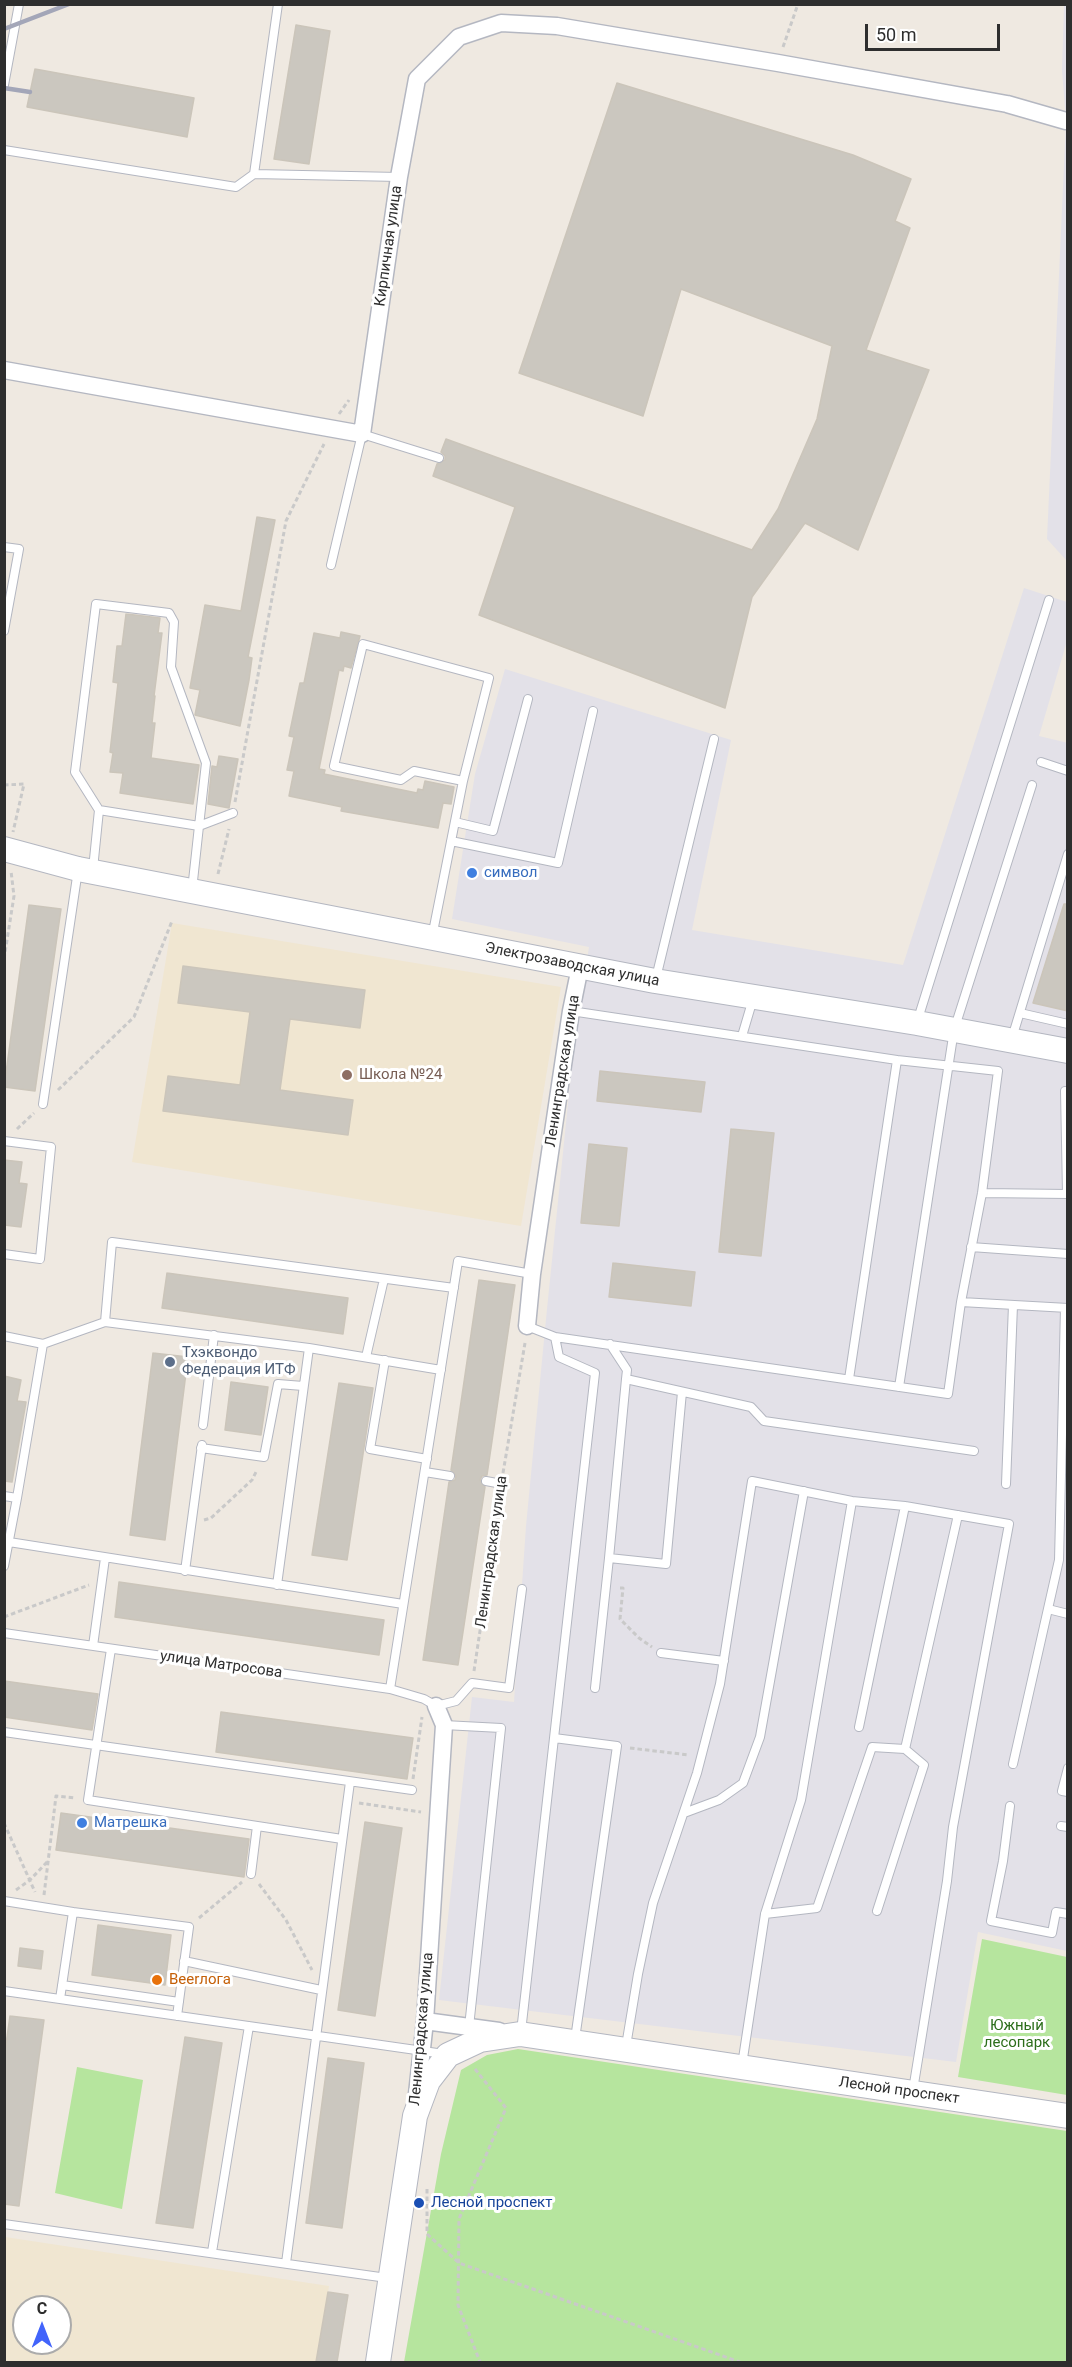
<!DOCTYPE html>
<meta charset="utf-8">
<style>
body{margin:0}
#map{position:relative;width:1072px;height:2367px;overflow:hidden;background:#efe9e1;font-family:Roboto,sans-serif}
canvas{display:block}
.frame{position:absolute;inset:0;border:6px solid #2e2e2e;pointer-events:none}
.north{position:absolute;left:12px;top:2295px;width:60px;height:60px;box-sizing:border-box;background:#fff;border:2px solid #ababab;border-radius:50%;rotate:0deg;font-size:16px;font-weight:700;line-height:24px;text-align:center;color:#2e2e2e}
.north::after{content:'';display:block;margin:auto;width:21px;height:27px;background:#4264fb;clip-path:polygon(50% 0,100% 100%,50% 72%,0 100%)}
.scale{position:absolute;left:865px;top:24px;width:135px;height:27px;box-sizing:border-box;border:3px solid #2e2e2e;border-top:0;padding-left:8px;font-size:18px;line-height:21px;white-space:nowrap;color:#2e2e2e;-webkit-text-stroke:4px #fff;paint-order:stroke}
</style>
<div id="map">
<canvas width="1072" height="2367"></canvas>
<div class="frame"></div>
<div class="north">С</div>
<div class="scale">50 m</div>
</div>
<script>
const ctx = document.querySelector('canvas').getContext('2d');
ctx.lineJoin = 'round';
function fill(path, color) {
  ctx.fillStyle = color;
  ctx.fill(path, 'evenodd');
}
function shape(rows) {
  const path = new Path2D();
  for (const r of rows) {
    path.moveTo(r[0], r[1]);
    for (let i = 2; i < r.length; i += 2) path.lineTo(r[i], r[i + 1]);
  }
  return path;
}
function stroke(path, color, width, dash) {
  ctx.strokeStyle = color;
  ctx.lineWidth = width;
  ctx.lineCap = dash ? 'butt' : 'round';
  ctx.setLineDash(dash || []);
  ctx.stroke(path);
}
function drawText(font, color, halo, rows, align = 'center') {
  ctx.font = font + ' Roboto,sans-serif';
  ctx.lineWidth = 6;
  ctx.setLineDash([]);
  ctx.textBaseline = 'middle';
  ctx.strokeStyle = halo;
  ctx.fillStyle = color;
  for (const [text, x, y, turn = 0] of rows) {
    ctx.save();
    ctx.translate(x, y);
    ctx.rotate((+turn || 0) * Math.PI / 180);
    ctx.textAlign = isNaN(turn) ? turn : align;
    if (halo) ctx.strokeText(text, 0, 0);
    ctx.fillText(text, 0, 0);
    ctx.restore();
  }
}
fill(shape([
 [1067,4,1067,561,1047,539,1066,121,1062,70,1064,5],
 [1024,588,1067,602,1067,641,1039,736,1068,743,1067,1951,978,1932,956,2062,439,2000,472,1697,514,1702,526,1526,547,1309,574,1045,589,947,452,919,475,774,505,669,731,740,692,930,903,965]
]), '#e3e1e8');
fill(shape([
 [172,923,561,987,521,1226,132,1162],
 [5,2237,329,2286,317,2362,5,2362],
 [24,2307,60,2307,60,2343,24,2343]
]), '#f0e6d1');
fill(shape([
 [982,1939,1067,1957,1067,2095,958,2077],
 [518,2049,1067,2131,1067,2362,404,2362,441,2154,461,2070,487,2055],
 [77,2067,143,2080,122,2209,55,2193]
]), '#b6e59e');
const building = shape([
 [296,25,330,31,309,164,274,159,296,25],
 [35,69,194,98,187,137,27,107,35,69],
 [617,83,853,155,911,179,895,221,910,228,866,350,929,370,858,550,805,523,752,597,725,708,479,615,515,507,433,476,437,464,445,460,445,456,441,452,446,439,752,550,778,509,817,419,832,346,681,289,643,416,519,373,617,83],
 [257,517,275,520,248,657,252,658,249,680,240,726,195,715,200,690,190,688,205,605,241,611,257,517],
 [126,614,160,618,158,633,162,633,154,696,155,696,152,723,155,723,151,758,199,765,193,804,120,793,123,773,110,772,113,753,110,752,118,683,113,682,117,646,122,646,126,614],
 [341,632,360,636,351,668,344,666,343,671,339,670,319,769,325,770,324,774,417,793,418,789,423,790,425,781,454,787,451,804,443,803,438,828,341,811,342,807,289,796,294,771,287,770,294,737,289,736,300,683,304,683,314,633,340,638,341,632],
 [219,756,238,759,229,808,208,804,212,766,217,767,219,756],
 [1064,904,1068,904,1068,1011,1033,1003,1064,904],
 [29,905,61,909,35,1091,4,1087,29,905],
 [183,966,365,990,360,1028,290,1019,280,1090,353,1100,348,1135,163,1111,168,1076,240,1085,250,1012,178,1003,183,966],
 [600,1071,705,1082,701,1112,597,1101,600,1071],
 [731,1129,774,1133,761,1256,719,1252,731,1129],
 [589,1144,627,1148,619,1226,581,1223,589,1144],
 [4,1160,22,1162,19,1183,27,1184,21,1227,4,1225,4,1160],
 [613,1263,695,1272,691,1306,609,1297,613,1263],
 [167,1273,348,1298,343,1334,162,1308,167,1273],
 [479,1280,515,1285,487,1475,482,1476,480,1480,485,1487,458,1665,423,1660,449,1482,455,1480,456,1476,451,1470,479,1280],
 [153,1353,188,1357,165,1540,130,1535,153,1353],
 [4,1376,21,1380,17,1401,26,1402,12,1482,4,1481,4,1376],
 [231,1382,268,1387,261,1435,225,1430,231,1382],
 [339,1383,373,1388,347,1560,312,1555,339,1383],
 [119,1582,384,1620,379,1655,115,1617,119,1582],
 [4,1681,98,1694,92,1730,4,1717,4,1681],
 [221,1712,413,1738,407,1779,216,1752,221,1712],
 [61,1813,249,1839,244,1877,56,1850,61,1813],
 [365,1822,402,1828,375,2016,338,2010,365,1822],
 [98,1925,171,1935,165,1985,92,1975,98,1925],
 [20,1948,43,1951,41,1969,18,1966,20,1948],
 [10,2016,44,2020,19,2206,4,2204,4,2058,10,2016],
 [185,2037,222,2043,193,2228,156,2223,185,2037],
 [328,2058,364,2063,342,2228,306,2223,328,2058],
 [328,2292,348,2295,337,2362,316,2362,328,2292]
]);
fill(building, '#cbc7bf');
stroke(building, '#cbc5ba', 1.5);
const lane = shape([
 [4,85,19,4],
 [4,150,236,187,254,174,278,4],
 [254,174,399,177],
 [4,547,19,549,4,631],
 [331,565,362,434,439,458],
 [1041,762,1068,771],
 [99,810,75,772,96,604,169,613,174,622,171,667,206,763,199,826,233,813],
 [455,822,493,831,528,699],
 [451,841,558,863,593,711],
 [93,869,99,810,199,826,192,890],
 [432,937,463,781,489,678,363,644,334,766,401,780,414,771,463,781],
 [656,978,714,739],
 [1020,1013,1068,1024],
 [917,1022,1049,600],
 [742,1036,753,999],
 [1012,1038,1068,854],
 [1065,1091,1067,1194],
 [43,1104,78,870],
 [4,1141,51,1147,40,1259,4,1254],
 [982,1193,1068,1194],
 [971,1247,1068,1254],
 [961,1302,1068,1308],
 [105,1322,112,1242,454,1288],
 [527,1326,555,1337,948,1394,961,1302,982,1193,998,1071,897,1060,571,1011],
 [4,1336,43,1344,17,1498,4,1496],
 [43,1344,105,1322,309,1348,441,1370],
 [610,1344,627,1370,626,1379,751,1407,764,1421,974,1451],
 [366,1357,384,1279],
 [385,1360,370,1449,427,1459],
 [626,1379,609,1558,666,1564,682,1392],
 [849,1379,897,1060],
 [899,1387,954,1030,1032,785],
 [203,1425,214,1335],
 [201,1448,264,1457,278,1384,303,1386],
 [425,1472,450,1476],
 [486,1481,502,1484],
 [1006,1484,1013,1305],
 [9,1542,403,1604],
 [4,1566,17,1498],
 [185,1571,202,1445],
 [277,1585,309,1348],
 [1048,1609,1068,1614],
 [4,1633,390,1689,424,1699,436,1706,456,1701,472,1683,509,1688,522,1589],
 [93,1646,105,1558],
 [111,1649,88,1800,342,1839],
 [661,1653,724,1661],
 [595,1688,609,1558],
 [390,1689,458,1261,532,1274],
 [444,1725,501,1728,469,2027],
 [859,1727,905,1506],
 [4,1732,412,1790],
 [554,1738,617,1746,575,2039],
 [1013,1764,1059,1560,1065,1308],
 [1068,1768,1062,1791,1068,1792],
 [1010,1806,1003,1861,991,1921,1052,1933,1056,1912,1068,1914],
 [684,1813,719,1800,743,1783,760,1737,804,1491],
 [1061,1826,1068,1827],
 [251,1874,257,1826],
 [4,1901,73,1912,60,1999],
 [877,1911,924,1765,905,1749],
 [73,1912,189,1927,177,2016],
 [765,1914,817,1908,872,1747,905,1749,958,1515],
 [184,1961,321,1990],
 [62,1985,179,2002],
 [4,1991,444,2054],
 [521,2032,595,1373,559,1357,555,1337],
 [626,2046,638,1974,653,1903,697,1773,720,1684,752,1481,852,1501,905,1506,1009,1524,953,1827,947,1881,913,2090],
 [742,2065,765,1914,801,1800,852,1501],
 [4,2224,387,2278],
 [212,2252,249,2026],
 [286,2263,350,1782]
]);
const street = shape([
 [4,370,362,434,399,177,417,79,459,37,501,23,557,26,778,63,1007,104,1066,121],
 [527,1326,532,1274,571,1011,580,967],
 [425,2021,499,2031],
 [417,2094,425,2021,444,1725,436,1706]
]);
const secondary = shape([
 [4,849,78,869,655,981,917,1023,1068,1051],
 [378,2362,415,2116,428,2081,448,2055,480,2040,520,2034,1068,2116]
]);
stroke(lane, '#b4b7c1', 10);
stroke(street, '#b4b7c1', 19);
stroke(secondary, '#b4b7c1', 26);
stroke(shape([
 [783,47,798,4],
 [339,414,349,400],
 [4,785,24,784,13,832],
 [235,802,286,521,324,444],
 [218,874,229,829],
 [4,959,14,896,11,871],
 [58,1090,134,1017,172,921],
 [17,1129,34,1113],
 [503,1473,525,1343],
 [204,1520,211,1518,252,1480,257,1470],
 [620,1588,623,1588,620,1619,639,1638,652,1647],
 [4,1617,89,1585],
 [474,1671,500,1497],
 [630,1748,689,1755],
 [413,1779,422,1717],
 [359,1803,421,1812],
 [4,1823,35,1892],
 [259,1884,286,1920,312,1970],
 [16,1890,30,1880,47,1862],
 [44,1895,56,1796,75,1798],
 [199,1918,242,1882],
 [475,2069,506,2108,459,2219,458,2305,480,2362],
 [427,2189,427,2234,459,2263,740,2362]
]), '#c9c9c9', 3, [4.5, 3]);
stroke(lane, '#fff', 8);
stroke(street, '#fff', 16);
stroke(secondary, '#fff', 24);
stroke(shape([
 [4,29,69,4],
 [4,88,30,92]
]), '#a3a6b8', 4.5);
for (const [x, y, r, color] of [
 [472,873,6,"#3f7fe0"],
 [347,1075,6,"#8d6e63"],
 [170,1362,6,"#5c6f8a"],
 [82,1823,6,"#3f7fe0"],
 [157,1980,6,"#e8710a"],
 [419,2203,6,"#1a4fb4"]
]) {
  const dot = new Path2D();
  dot.arc(x, y, r, 0, 2 * Math.PI);
  ctx.fillStyle = color;
  ctx.fill(dot);
  stroke(dot, '#fff', 2);
}
drawText('15px', '#2e2e2e', '#fff', [
 ["Кирпичная улица",389,246,-82],
 ["Электрозаводская улица",572,965,11],
 ["Ленинградская улица",563,1071,-81],
 ["Ленинградская улица",492,1552,-82],
 ["улица Матросова",221,1665,8],
 ["Ленинградская улица",422,2029,-85],
 ["Лесной проспект",899,2091,8]
]);
drawText('15px', '#366cbe', '#fff', [
 ["символ",484,873],
 ["Матрешка",94,1823]
], 'left');
drawText('15px', '#785e54', '#fff', [
 ["Школа №24",359,1075]
], 'left');
drawText('15px', '#4e5e75', '#fff', [
 ["Тхэквондо",182,1353],
 ["Федерация ИТФ",182,1370]
], 'left');
drawText('15px', '#c56008', '#fff', [
 ["Beerлога",169,1980]
], 'left');
drawText('15px', '#2c6e1b', '#fff', [
 ["Южный",1017,2026],
 ["лесопарк",1017,2043]
]);
drawText('15px', '#164399', '#fff', [
 ["Лесной проспект",431,2203]
], 'left');
</script>
